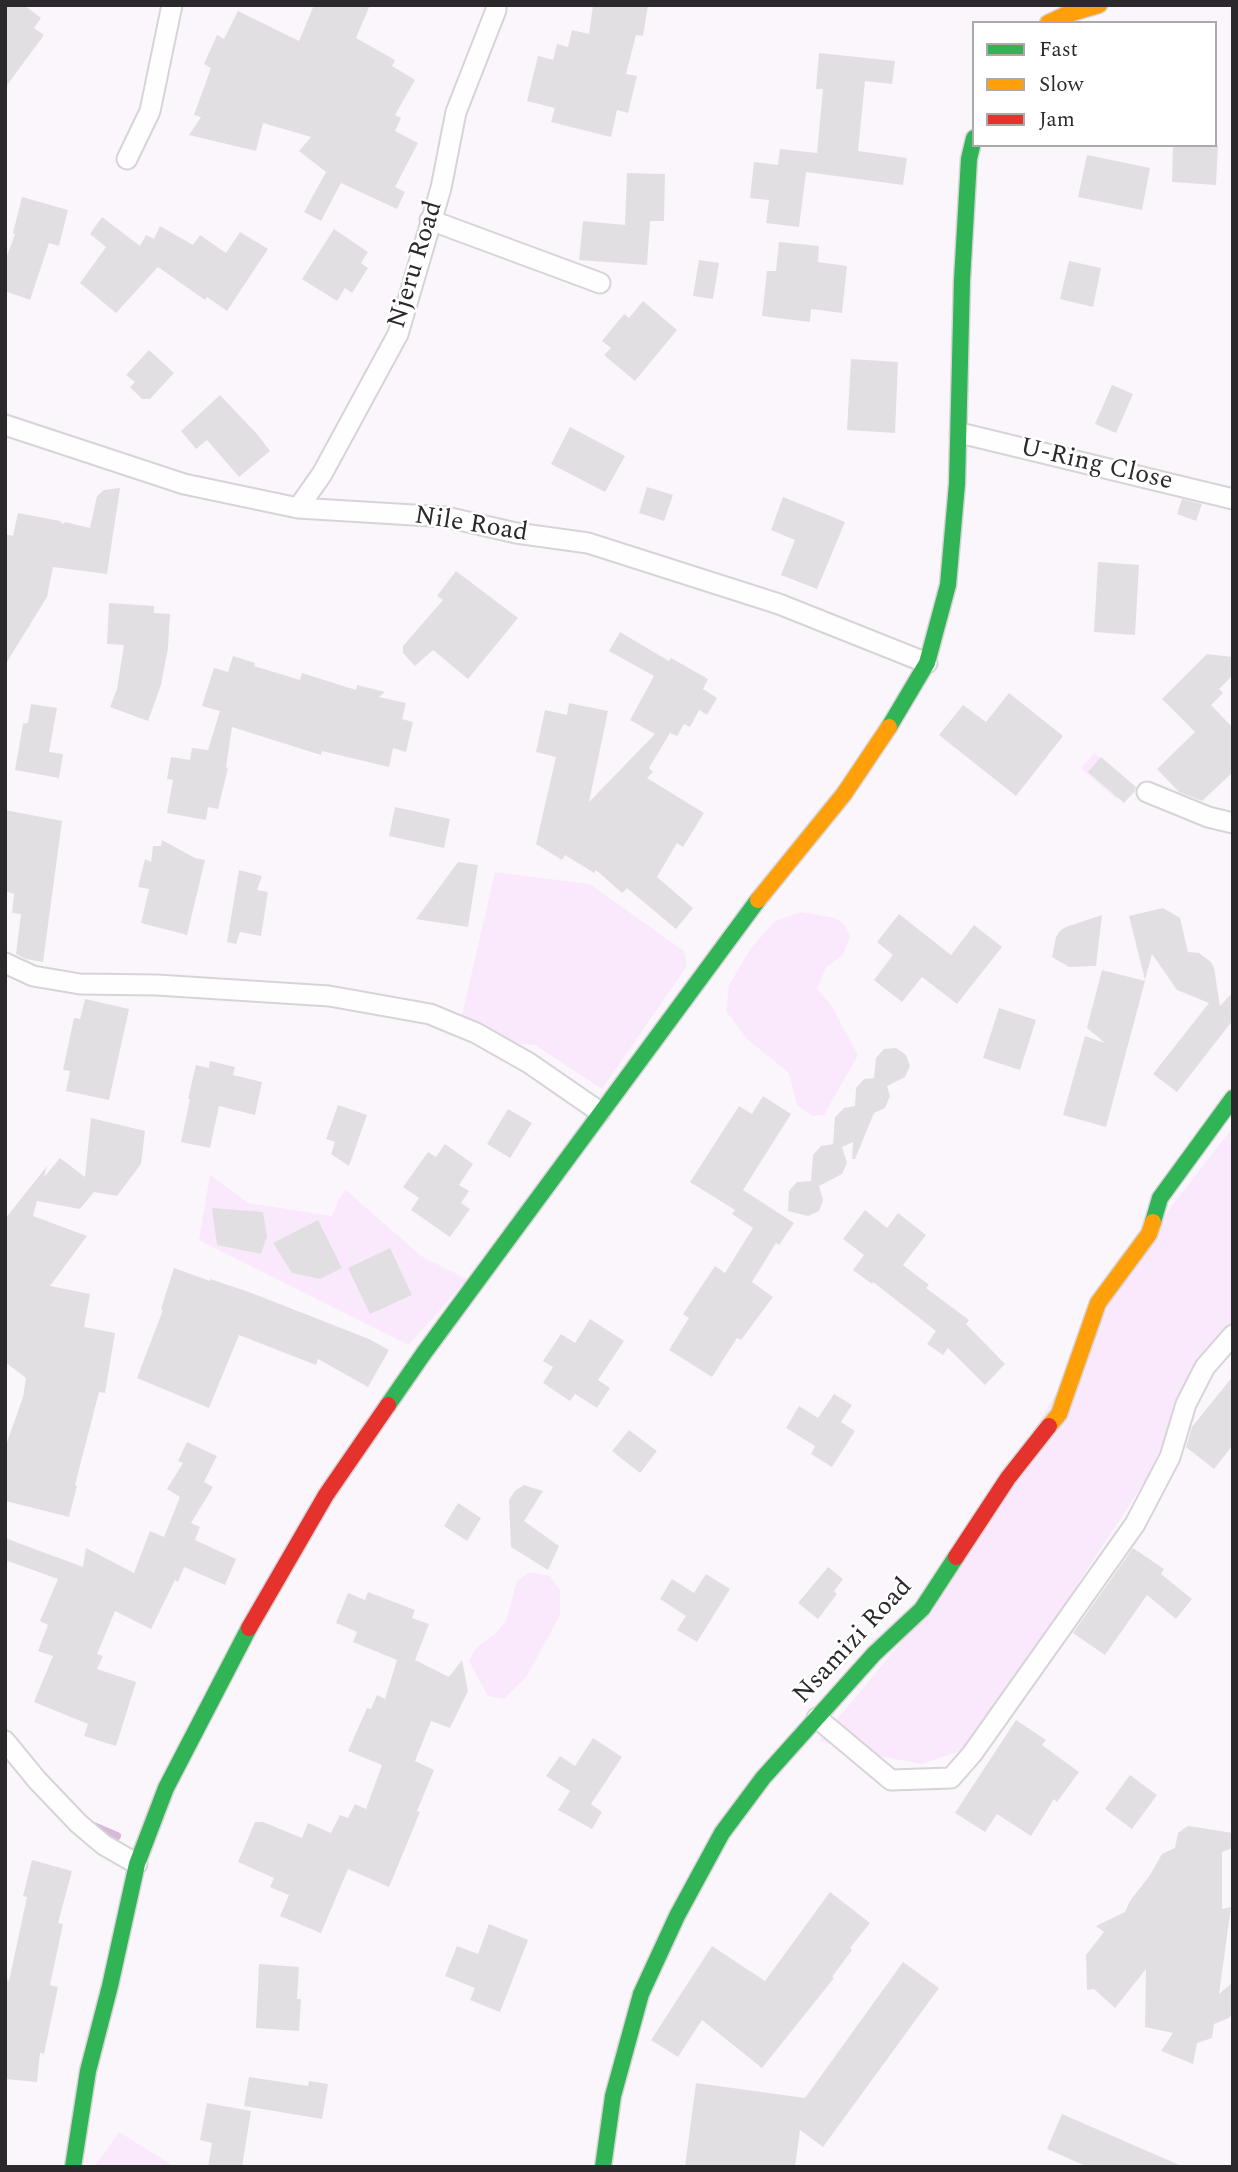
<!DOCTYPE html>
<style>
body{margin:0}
#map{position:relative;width:1238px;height:2172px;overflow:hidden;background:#fbf6fb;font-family:Spectral,serif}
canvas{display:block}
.frame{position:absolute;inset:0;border:7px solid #2b292c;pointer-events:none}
.legend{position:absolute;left:972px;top:21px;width:245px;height:126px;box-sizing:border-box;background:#fff;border:2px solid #aaa9ab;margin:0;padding:9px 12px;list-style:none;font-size:21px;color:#2b292c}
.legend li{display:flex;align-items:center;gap:14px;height:35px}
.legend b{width:35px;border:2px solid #aaa9ab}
</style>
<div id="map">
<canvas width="1238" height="2172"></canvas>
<div class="frame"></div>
<ul class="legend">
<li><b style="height:9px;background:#30b455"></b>Fast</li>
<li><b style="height:9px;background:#ff9f0a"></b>Slow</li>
<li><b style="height:9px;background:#e5322d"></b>Jam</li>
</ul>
</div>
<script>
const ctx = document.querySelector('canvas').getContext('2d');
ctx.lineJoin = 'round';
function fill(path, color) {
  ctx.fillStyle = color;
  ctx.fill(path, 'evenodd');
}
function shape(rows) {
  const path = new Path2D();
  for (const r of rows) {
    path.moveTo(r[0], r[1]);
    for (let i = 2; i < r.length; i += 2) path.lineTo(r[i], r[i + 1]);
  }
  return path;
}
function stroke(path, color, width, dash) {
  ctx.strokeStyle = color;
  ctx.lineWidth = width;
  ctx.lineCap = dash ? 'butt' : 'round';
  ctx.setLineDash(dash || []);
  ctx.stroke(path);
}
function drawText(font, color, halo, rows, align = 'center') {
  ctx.font = font + ' Spectral,serif';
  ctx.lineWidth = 5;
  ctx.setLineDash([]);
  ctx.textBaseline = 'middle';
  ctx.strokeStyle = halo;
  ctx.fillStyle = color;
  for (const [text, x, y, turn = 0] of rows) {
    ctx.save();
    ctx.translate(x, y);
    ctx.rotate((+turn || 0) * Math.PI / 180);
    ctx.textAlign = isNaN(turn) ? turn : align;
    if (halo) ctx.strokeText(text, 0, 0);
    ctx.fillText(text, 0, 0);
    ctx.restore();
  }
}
fill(shape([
 [1094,753,1129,783,1116,799,1081,768],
 [495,872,590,884,684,951,687,966,602,1089,535,1045,457,1037],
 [801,912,835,918,844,924,850,937,843,955,826,967,817,989,831,1005,858,1055,824,1115,812,1116,797,1105,789,1073,748,1040,726,1011,729,985,751,948,775,921],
 [1233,1127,1233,1346,1182,1405,1144,1483,970,1748,921,1764,852,1751,819,1741,919,1621,1157,1225],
 [210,1175,248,1203,332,1216,340,1197,346,1190,421,1256,467,1279,409,1345,199,1240],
 [530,1572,550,1576,560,1590,560,1615,527,1676,504,1699,488,1696,469,1661,475,1649,495,1634,506,1621,517,1581],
 [119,2132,175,2167,94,2167]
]), '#fae9fc');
stroke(shape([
 [91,1825,117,1836]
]), '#d7b8d9', 8);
fill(shape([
 [5,5,24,5,41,18,34,28,44,35,5,88],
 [314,5,370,5,356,38,395,60,392,66,415,80,395,115,401,118,395,131,418,143,395,187,405,192,397,209,341,183,321,221,304,212,326,172,299,151,311,137,263,123,256,151,189,135,201,117,194,115,211,68,204,64,217,35,224,39,238,11,299,41],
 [593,5,648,5,643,36,636,35,626,74,637,76,628,113,617,110,611,137,551,122,555,108,527,101,538,56,553,60,557,44,568,47,572,30,589,34],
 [819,53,895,61,892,84,865,81,858,151,907,158,903,185,806,172,799,227,766,223,769,200,750,198,754,162,778,165,780,149,817,153,823,89,816,89],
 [1173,145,1218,145,1216,185,1172,182],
 [1087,155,1150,168,1142,210,1078,197],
 [627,173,665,174,664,221,650,221,647,265,579,260,583,221,625,225],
 [22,197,68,210,59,246,49,243,30,300,5,291,5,261,15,234,13,233],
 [102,217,140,246,146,235,154,239,160,226,193,245,200,235,226,253,240,232,268,249,227,311,207,297,205,300,158,267,116,313,80,283,106,247,90,234],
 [334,229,368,252,361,263,368,268,352,293,345,288,337,301,302,279],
 [779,242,819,246,818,262,847,266,842,313,811,309,810,322,762,316,767,271,776,271],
 [699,260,719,263,713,299,693,296],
 [1069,261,1101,268,1093,307,1060,299],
 [643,301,677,330,635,381,604,355,611,348,602,341,624,314,629,318],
 [149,350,174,373,150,399,142,399,130,387,135,382,126,375],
 [851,359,898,362,895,433,847,430],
 [1112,385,1133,394,1116,433,1095,424],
 [220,395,257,434,270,451,239,477,207,440,196,449,181,431],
 [570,427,625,456,605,492,551,464],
 [647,487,673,495,664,521,639,513],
 [120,488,107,574,53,567,47,597,5,665,5,534,13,536,18,513,60,521,63,524,65,522,90,528,97,496,104,490],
 [783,497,845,522,817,589,781,575,795,540,771,530],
 [1182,499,1202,504,1196,521,1177,514],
 [1098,562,1139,565,1135,635,1094,632],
 [456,571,518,618,468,679,433,650,415,666,403,653,403,646,443,600,437,596],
 [109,603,154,606,154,613,170,614,168,648,161,685,148,721,110,707,117,689,124,645,107,644],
 [620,632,669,661,671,658,708,679,703,689,717,698,707,715,699,710,690,727,684,724,677,736,670,733,649,768,653,772,647,778,704,813,683,847,677,843,657,877,693,908,676,929,627,888,622,893,596,870,594,873,565,855,562,860,536,844,556,757,536,752,545,710,567,715,569,703,608,711,589,802,655,734,630,720,654,676,609,651],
 [1207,654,1233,657,1233,675,1219,689,1223,693,1211,705,1233,728,1233,772,1202,801,1179,792,1157,769,1195,732,1162,699],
 [233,656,255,663,254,666,300,680,302,673,356,690,357,685,385,692,379,697,406,703,402,719,413,722,406,752,393,748,389,767,322,751,321,755,232,727,226,767,228,768,218,809,208,807,206,820,167,813,173,780,167,779,171,757,190,760,192,748,208,750,220,711,202,706,214,668,228,672],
 [1009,693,1063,736,1016,796,939,735,963,705,986,722],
 [31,704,57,708,49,752,63,754,59,778,15,770,23,724,28,723],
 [1101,757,1136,787,1135,791,1124,803,1088,772],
 [395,807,450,819,444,848,389,836],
 [5,810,62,821,43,962,26,959,16,954,21,914,12,913,14,894,5,891],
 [162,840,195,858,205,860,187,935,141,923,149,889,138,887,145,859,151,862,153,846,161,846],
 [458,862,478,865,468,927,416,919],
 [239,870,262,876,257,890,268,892,261,936,240,932,236,944,227,942],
 [1163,908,1180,918,1188,952,1199,953,1211,962,1214,968,1220,1006,1233,992,1233,1020,1177,1092,1153,1074,1209,1003,1177,990,1152,954,1145,980,1129,916],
 [899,914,951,955,974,925,1002,947,957,1004,922,977,902,1002,874,980,893,955,877,942],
 [1102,915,1096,966,1069,967,1052,957,1056,937,1060,931,1066,927],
 [1102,970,1145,981,1106,1127,1063,1115,1085,1036,1105,1043,1087,1028],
 [85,999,129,1009,109,1100,66,1091,70,1071,63,1070,74,1018,80,1019],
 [999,1008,1036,1020,1020,1070,983,1058],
 [896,1048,906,1055,910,1066,905,1077,887,1086,890,1096,885,1108,874,1113,855,1159,852,1159,853,1142,842,1147,847,1163,842,1174,819,1186,823,1200,819,1211,808,1216,788,1211,789,1191,797,1182,811,1181,813,1155,821,1146,833,1144,835,1117,844,1108,855,1106,856,1088,864,1079,874,1078,876,1058,884,1049],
 [210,1061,235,1067,233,1075,262,1082,255,1115,219,1106,210,1148,181,1142,190,1099,188,1099,196,1065,209,1068],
 [763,1096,791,1114,743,1190,794,1223,779,1245,776,1243,752,1282,773,1297,741,1340,737,1338,712,1377,669,1350,689,1318,683,1314,715,1266,725,1273,753,1228,732,1214,735,1210,690,1182,739,1106,752,1114],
 [338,1105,367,1115,349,1166,331,1154,335,1142,326,1139],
 [508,1109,532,1123,510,1158,487,1144],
 [91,1118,145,1131,141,1164,117,1196,94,1192,80,1209,37,1201,33,1216,87,1236,50,1286,90,1294,84,1327,115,1333,105,1393,99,1392,75,1485,77,1486,69,1517,5,1501,5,1448,23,1397,26,1378,5,1362,5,1219,47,1166,44,1177,60,1158,85,1177],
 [445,1144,473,1164,459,1185,469,1191,461,1203,470,1209,450,1237,411,1210,419,1198,403,1187,428,1152,436,1157],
 [212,1208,263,1212,267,1236,261,1254,217,1245],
 [865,1210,887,1228,898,1213,926,1235,903,1265,929,1285,926,1288,969,1320,966,1324,1005,1364,985,1385,948,1348,943,1355,927,1344,936,1331,873,1282,872,1284,853,1270,864,1255,843,1239],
 [318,1220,342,1268,320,1279,292,1273,273,1243],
 [390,1248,412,1295,370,1314,348,1268],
 [174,1268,210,1281,210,1279,249,1292,369,1339,389,1350,368,1387,318,1359,316,1365,239,1335,209,1408,137,1378,163,1310,161,1309],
 [590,1319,624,1341,598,1380,610,1388,597,1408,575,1394,570,1401,543,1383,553,1367,543,1361,561,1334,575,1343],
 [1233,1376,1233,1445,1214,1469,1186,1447,1192,1427],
 [834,1394,852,1405,841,1422,855,1431,832,1467,811,1454,815,1446,786,1428,799,1406,818,1418],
 [629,1430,657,1451,640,1473,612,1451],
 [187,1442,217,1456,204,1482,213,1487,191,1523,200,1527,195,1540,236,1559,225,1585,184,1567,178,1582,175,1580,151,1629,115,1611,97,1654,103,1656,97,1669,136,1682,116,1746,84,1736,88,1724,34,1702,53,1656,38,1651,48,1625,40,1621,58,1579,5,1560,5,1538,83,1567,86,1548,134,1573,150,1531,164,1537,180,1497,167,1489,183,1463,178,1461],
 [524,1485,543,1491,524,1521,559,1546,548,1570,511,1547,509,1500,515,1491],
 [458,1503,481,1518,467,1541,444,1526],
 [1133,1548,1164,1569,1161,1574,1192,1599,1176,1619,1147,1595,1105,1655,1073,1633],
 [828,1567,843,1579,834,1591,837,1594,818,1619,798,1603],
 [706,1574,730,1589,697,1642,677,1630,686,1616,660,1599,672,1579,694,1593],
 [368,1592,415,1610,412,1618,429,1624,415,1660,449,1677,462,1660,468,1691,450,1728,431,1721,415,1761,434,1770,417,1811,420,1812,389,1887,348,1869,321,1933,280,1916,289,1895,270,1887,274,1878,238,1862,255,1822,263,1822,302,1838,308,1823,331,1833,340,1815,348,1818,355,1804,366,1809,382,1765,348,1751,367,1708,371,1709,377,1695,385,1699,397,1660,353,1642,357,1632,336,1623,348,1593,365,1600],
 [1016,1720,1046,1740,1042,1745,1079,1772,1057,1802,1054,1799,1031,1836,997,1814,985,1832,955,1813],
 [593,1738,622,1757,591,1804,602,1812,592,1829,558,1810,570,1791,546,1776,560,1756,575,1766],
 [1130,1775,1157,1795,1132,1829,1105,1809],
 [1188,1826,1233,1833,1233,1848,1222,1852,1222,1909,1231,1907,1219,1994,1233,1982,1233,2012,1229,2018,1214,2024,1212,2038,1197,2043,1193,2064,1161,2051,1173,2033,1145,2027,1146,1969,1115,2008,1094,1989,1087,1990,1086,1955,1104,1932,1096,1926,1125,1912,1130,1901,1150,1875,1162,1854,1175,1848,1178,1833],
 [32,1860,72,1871,58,1923,63,1924,50,1985,58,1987,44,2054,40,2053,37,2082,5,2079,5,1980,9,1981,27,1897,23,1896],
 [830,1892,870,1923,850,1948,852,1950,832,1977,834,1978,762,2068,702,2020,678,2057,651,2040,712,1946,765,1981],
 [489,1924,528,1940,500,2012,470,2000,475,1988,445,1976,457,1946,478,1954],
 [903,1962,939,1988,823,2147,800,2130,795,2167,685,2167,696,2083,805,2098],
 [259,1964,299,1967,297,1999,301,1999,299,2031,256,2028],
 [249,2077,308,2086,309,2081,328,2084,322,2119,244,2106],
 [207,2103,251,2111,242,2167,208,2167,212,2143,200,2140],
 [1062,2114,1184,2167,1088,2167,1047,2149]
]), '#e2dfe2');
const street = shape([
 [127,159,150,111,172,5],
 [430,220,600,283],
 [5,425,184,484,298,508,446,517,516,533,588,543,779,604,927,663],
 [960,433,1233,499],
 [298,508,322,474,398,334,441,188,456,112,496,10,496,5],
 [1147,792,1208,817,1233,823],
 [5,963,33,976,80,984,157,985,329,996,430,1014,476,1033,529,1063,600,1112],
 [817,1718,891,1780,951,1778,972,1754,1135,1524,1170,1457,1186,1404,1205,1367,1233,1335],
 [5,1741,37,1780,79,1824,104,1845,137,1864]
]);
const fast = shape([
 [889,727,927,663,948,585,957,484,962,280,969,159,974,138],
 [1153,1222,1160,1198,1233,1098],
 [388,1405,424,1353,758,900],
 [73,2167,88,2071,110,1986,137,1864,166,1788,249,1628],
 [603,2167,613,2096,641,1994,677,1916,722,1833,763,1778,874,1654,922,1609,956,1557]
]);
const slow = shape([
 [1048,23,1065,15,1099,5],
 [758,900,844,794,889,727],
 [1049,1426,1059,1414,1098,1303,1149,1234,1153,1222]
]);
const jam = shape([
 [956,1557,1008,1478,1049,1426],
 [249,1628,326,1495,388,1405]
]);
stroke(street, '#d7d4d7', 23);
stroke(fast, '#d7d4d7', 19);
stroke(slow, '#d7d4d7', 19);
stroke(jam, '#d7d4d7', 19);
stroke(street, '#fefefe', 19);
stroke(fast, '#30b455', 16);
stroke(slow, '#ff9f0a', 16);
stroke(jam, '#e5322d', 16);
drawText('26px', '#2b292c', '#fff', [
 ["Njeru Road",417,265,-73],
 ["U-Ring Close",1096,466,13],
 ["Nile Road",471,526,9],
 ["Nsamizi Road",854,1642,-47]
]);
</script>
